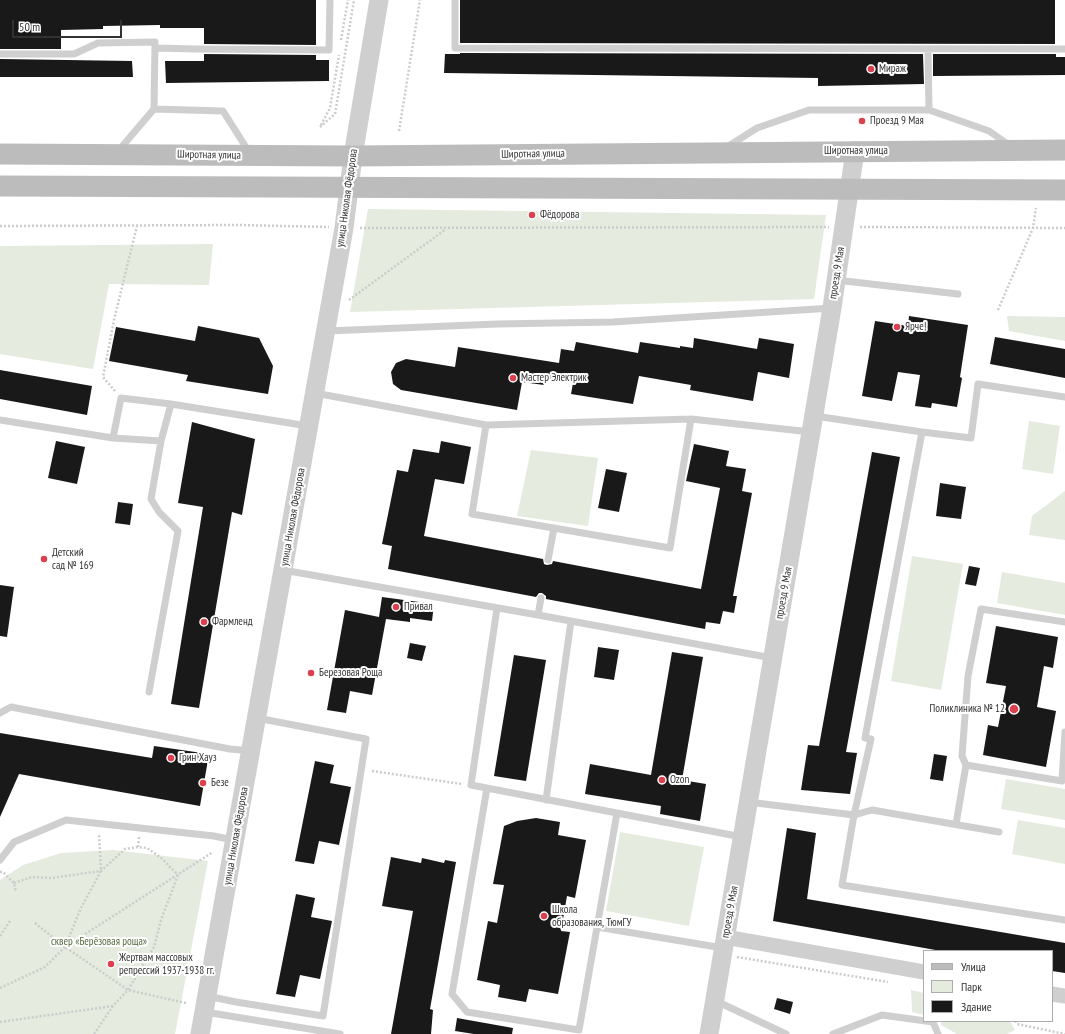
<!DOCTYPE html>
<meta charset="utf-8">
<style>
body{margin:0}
#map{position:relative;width:1065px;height:1034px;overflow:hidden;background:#fff;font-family:"PT Sans Narrow",sans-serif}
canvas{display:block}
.legend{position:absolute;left:923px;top:950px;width:130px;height:72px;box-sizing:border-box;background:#fff;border:1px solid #adadad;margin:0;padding:5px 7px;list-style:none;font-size:12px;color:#323232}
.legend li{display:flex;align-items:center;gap:8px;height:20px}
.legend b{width:20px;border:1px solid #adadad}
.scale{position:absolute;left:12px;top:20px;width:110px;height:18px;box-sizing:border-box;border:2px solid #323232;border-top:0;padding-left:5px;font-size:12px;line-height:14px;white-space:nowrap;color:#323232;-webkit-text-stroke:3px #fff;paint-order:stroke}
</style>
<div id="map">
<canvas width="1065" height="1034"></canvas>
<ul class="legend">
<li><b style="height:5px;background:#bcbcbc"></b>Улица</li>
<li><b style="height:11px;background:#e5ebde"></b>Парк</li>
<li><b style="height:11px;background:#191919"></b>Здание</li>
</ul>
<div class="scale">50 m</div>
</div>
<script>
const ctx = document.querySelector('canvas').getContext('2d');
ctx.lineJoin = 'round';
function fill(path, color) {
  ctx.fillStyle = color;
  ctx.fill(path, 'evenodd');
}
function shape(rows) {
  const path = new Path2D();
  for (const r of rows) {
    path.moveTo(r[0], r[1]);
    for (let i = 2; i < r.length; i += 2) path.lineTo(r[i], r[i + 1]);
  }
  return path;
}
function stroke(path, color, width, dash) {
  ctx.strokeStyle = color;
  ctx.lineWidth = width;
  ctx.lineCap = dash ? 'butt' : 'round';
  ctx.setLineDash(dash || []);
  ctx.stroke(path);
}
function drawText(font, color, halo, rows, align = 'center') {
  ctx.font = font + ' "PT Sans Narrow",sans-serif';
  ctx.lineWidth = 4;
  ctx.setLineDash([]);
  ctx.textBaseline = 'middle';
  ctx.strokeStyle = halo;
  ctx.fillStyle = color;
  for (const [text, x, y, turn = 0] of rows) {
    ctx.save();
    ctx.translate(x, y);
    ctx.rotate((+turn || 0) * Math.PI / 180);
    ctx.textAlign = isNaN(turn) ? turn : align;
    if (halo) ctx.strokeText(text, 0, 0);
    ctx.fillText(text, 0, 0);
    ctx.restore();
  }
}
fill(shape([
 [368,209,826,215,814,299,350,312],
 [213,244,209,285,109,284,93,369,0,354,0,246],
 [1007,316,1065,317,1065,341,1009,331],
 [1029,421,1060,426,1053,474,1022,469],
 [531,450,598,458,588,526,517,516],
 [1065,491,1065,540,1029,535,1032,516],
 [912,556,963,564,941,690,891,681],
 [1002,572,1065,583,1065,615,997,603],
 [1006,779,1065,789,1065,820,1001,809],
 [1018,820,1065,828,1065,864,1012,854],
 [620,832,704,847,689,926,606,911],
 [113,850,208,861,175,1034,0,1034,0,880,23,865,61,853],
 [911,990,924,993,924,1015,912,1012],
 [941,1021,1010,1021,1015,1030,1007,1034,957,1034,941,1025]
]), '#e5ebde');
fill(shape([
 [0,0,316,0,316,45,204,44,204,28,160,28,160,25,103,26,103,29,61,30,61,49,0,49],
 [460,0,1055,0,1055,44,460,43],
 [460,53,923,54,924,84,818,86,818,78,444,73,445,54,460,54],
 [204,54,316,55,316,60,329,60,329,81,166,83,165,61,204,61],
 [933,54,1056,54,1056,57,1065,57,1065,75,933,76],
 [0,59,132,61,133,77,0,77],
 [909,316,968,325,960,377,962,378,957,407,932,403,931,408,915,406,920,375,898,372,892,401,862,396,875,321,908,326],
 [198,326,259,338,273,366,268,394,186,381,188,375,109,361,116,327,195,341],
 [995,337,1065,349,1065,378,990,364],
 [694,338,757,349,759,338,794,344,789,378,758,372,753,401,690,390,691,385,639,376,633,404,571,394,573,383,546,379,544,385,522,382,517,410,401,390,393,384,391,372,396,363,406,359,455,367,458,347,559,363,561,349,574,351,576,342,638,353,640,342,680,348,680,346,693,348],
 [0,370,92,386,87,415,0,399],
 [192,422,255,439,242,515,232,512,199,708,171,704,203,507,178,503],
 [56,441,85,447,77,484,48,478],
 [441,441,471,447,464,484,435,479,424,536,543,559,544,564,547,565,552,564,553,561,701,589,720,488,686,481,694,444,729,451,726,466,746,469,742,491,752,493,733,596,737,596,734,613,723,611,720,624,706,622,705,629,546,599,546,596,542,593,539,593,536,597,388,569,392,546,382,544,397,470,408,472,413,449,439,453],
 [872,452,900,457,846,752,857,753,850,794,801,790,808,745,819,746],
 [606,469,627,473,619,512,598,508],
 [940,483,966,487,961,519,936,516],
 [118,502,133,504,130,525,115,523],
 [969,566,980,568,976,586,965,584],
 [0,585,14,587,7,637,0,636],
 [382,597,434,604,432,621,410,618,410,622,386,619,372,695,350,691,346,713,327,710,345,610,379,617],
 [996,626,1058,637,1053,668,1044,666,1037,707,1056,711,1046,767,983,755,988,725,998,727,1006,686,986,683],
 [410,643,426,646,422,661,407,658],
 [598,647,619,650,614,680,594,677],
 [672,652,703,657,682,780,706,784,700,821,660,814,661,806,585,794,590,764,651,775],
 [514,655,546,660,526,781,494,776],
 [0,733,152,758,154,746,209,754,200,806,19,774,0,817],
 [934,754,947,756,943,781,930,779],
 [315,761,334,765,330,783,351,787,339,845,319,841,314,864,295,861],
 [536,818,560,822,558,835,586,840,575,898,567,896,561,931,570,932,558,994,529,989,526,1002,498,997,500,985,477,980,488,921,497,923,504,885,493,884,504,826,517,821],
 [787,828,816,833,807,899,1065,943,1065,973,1052,971,1052,951,941,951,773,921],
 [391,857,421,863,422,858,444,863,445,860,456,862,430,1009,433,1010,431,1034,391,1034,413,911,382,906],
 [296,894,315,898,311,917,332,921,320,979,300,975,295,997,276,994],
 [777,998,793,1002,790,1014,774,1009],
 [457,1018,513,1028,512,1034,474,1034,455,1031]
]), '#191919');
stroke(shape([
 [341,40,348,0],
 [321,125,330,108,339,55],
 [320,127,335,114,354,0],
 [399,131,420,0],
 [0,226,239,225,329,227],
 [860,227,1065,228],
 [360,228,829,227],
 [349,300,446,229],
 [998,310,1033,228,1036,208],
 [115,391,103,377,114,320,137,226],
 [372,771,462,784],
 [138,847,139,837],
 [0,872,3,872,14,883,16,892],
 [14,883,32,877,51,878,101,871,125,849,138,847,147,848,160,857,178,875],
 [35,923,65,947,128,990,186,1003],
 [0,936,10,921],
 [65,947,213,852],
 [737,957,888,982],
 [0,988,45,967,65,947,81,908,101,871,99,833],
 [1015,1021,1017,1024,1065,1034],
 [0,1022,113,1006],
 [94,1034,113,1006,128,990,154,947,161,920,178,875]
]), '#ccc', 2.5, [2, 2]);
stroke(shape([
 [455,0,455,48,1065,49],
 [155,48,197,49,329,50,330,0],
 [928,49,929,110],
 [0,54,74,54,98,43,155,42,154,109],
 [727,147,757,128,809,110,929,110,989,131,1009,145],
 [119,150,154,109,223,111,249,152],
 [836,280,958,294],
 [327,331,497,324,613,322,832,308],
 [315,393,486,425,691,419,811,432],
 [0,420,113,438,121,398,171,404,308,426],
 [486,425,472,514,670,548,691,419],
 [922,432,971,438,978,384,1065,397],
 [113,438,161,441],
 [548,560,554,528],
 [283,570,538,615,772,658],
 [497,608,471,785,742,837],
 [538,615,541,598],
 [149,692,178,531,159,512,151,499,161,441,171,404],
 [0,713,11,707,230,749,251,751],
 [966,765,1062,781,1065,732],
 [487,788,452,994,467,1012,579,1030,617,813],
 [546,800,571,621],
 [748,802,854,815,871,739,865,738,922,432,815,416],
 [956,824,966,765,962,756,968,676,981,609,1065,622],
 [999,832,872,810,854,815,842,885,1065,920],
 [0,860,14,842,66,820,214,836,233,840],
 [597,927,723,948],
 [207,996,236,1002,323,1016,366,739,257,718],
 [716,1001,786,1034],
 [205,1012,340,1034],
 [833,1034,882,1015,933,1022,938,1034]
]), '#cfcfcf', 7);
stroke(shape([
 [725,937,924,972],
 [1052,994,1065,996]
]), '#cfcfcf', 15);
stroke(shape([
 [200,1034,344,228,353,156,379,0],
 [709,1034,832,308,855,151]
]), '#cfcfcf', 19);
stroke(shape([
 [0,154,353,156,1065,150],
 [0,186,1065,190]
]), '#bcbcbc', 21);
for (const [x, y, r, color] of [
 [871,69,4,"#dc404e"],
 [862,121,4,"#dc404e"],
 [532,215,4,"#dc404e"],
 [897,327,4,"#dc404e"],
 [513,378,4,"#dc404e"],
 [44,559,4,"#dc404e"],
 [396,607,4,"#dc404e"],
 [204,622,4,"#dc404e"],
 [311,673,4,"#dc404e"],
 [1014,709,5,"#dc404e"],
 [171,758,4,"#dc404e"],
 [662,780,4,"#dc404e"],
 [203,783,4,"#dc404e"],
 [544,916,4,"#dc404e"],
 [111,964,4,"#dc404e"]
]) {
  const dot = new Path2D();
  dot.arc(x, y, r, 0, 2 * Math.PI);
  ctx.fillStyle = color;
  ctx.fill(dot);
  stroke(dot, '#fff', 1.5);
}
drawText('11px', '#323232', '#fff', [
 ["Мираж",879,69],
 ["Проезд 9 Мая",870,121],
 ["Фёдорова",540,215],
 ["Ярче!",905,327],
 ["Мастер Электрик",521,378],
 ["Детский",52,553],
 ["сад № 169",52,566],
 ["Привал",404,607],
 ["Фармленд",212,622],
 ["Березовая Роща",319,673],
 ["Поликлиника № 12",1005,709,"right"],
 ["Грин Хауз",179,758],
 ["Ozon",670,780],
 ["Безе",211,783],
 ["Школа",552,910],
 ["образования, ТюмГУ",552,923],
 ["Жертвам массовых",119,958],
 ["репрессий 1937-1938 гг.",119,971]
], 'left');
drawText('11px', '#323232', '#fff', [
 ["Широтная улица",856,151],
 ["Широтная улица",533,154,-1],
 ["Широтная улица",209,155,1],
 ["улица Николая Фёдорова",347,198,-82],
 ["проезд 9 Мая",837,273,-81],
 ["улица Николая Фёдорова",293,517,-80],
 ["проезд 9 Мая",784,593,-80],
 ["улица Николая Фёдорова",236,836,-80],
 ["проезд 9 Мая",730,912,-80]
]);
drawText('11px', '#566c41', '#fff', [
 ["сквер «Берёзовая роща»",99,942]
]);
</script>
